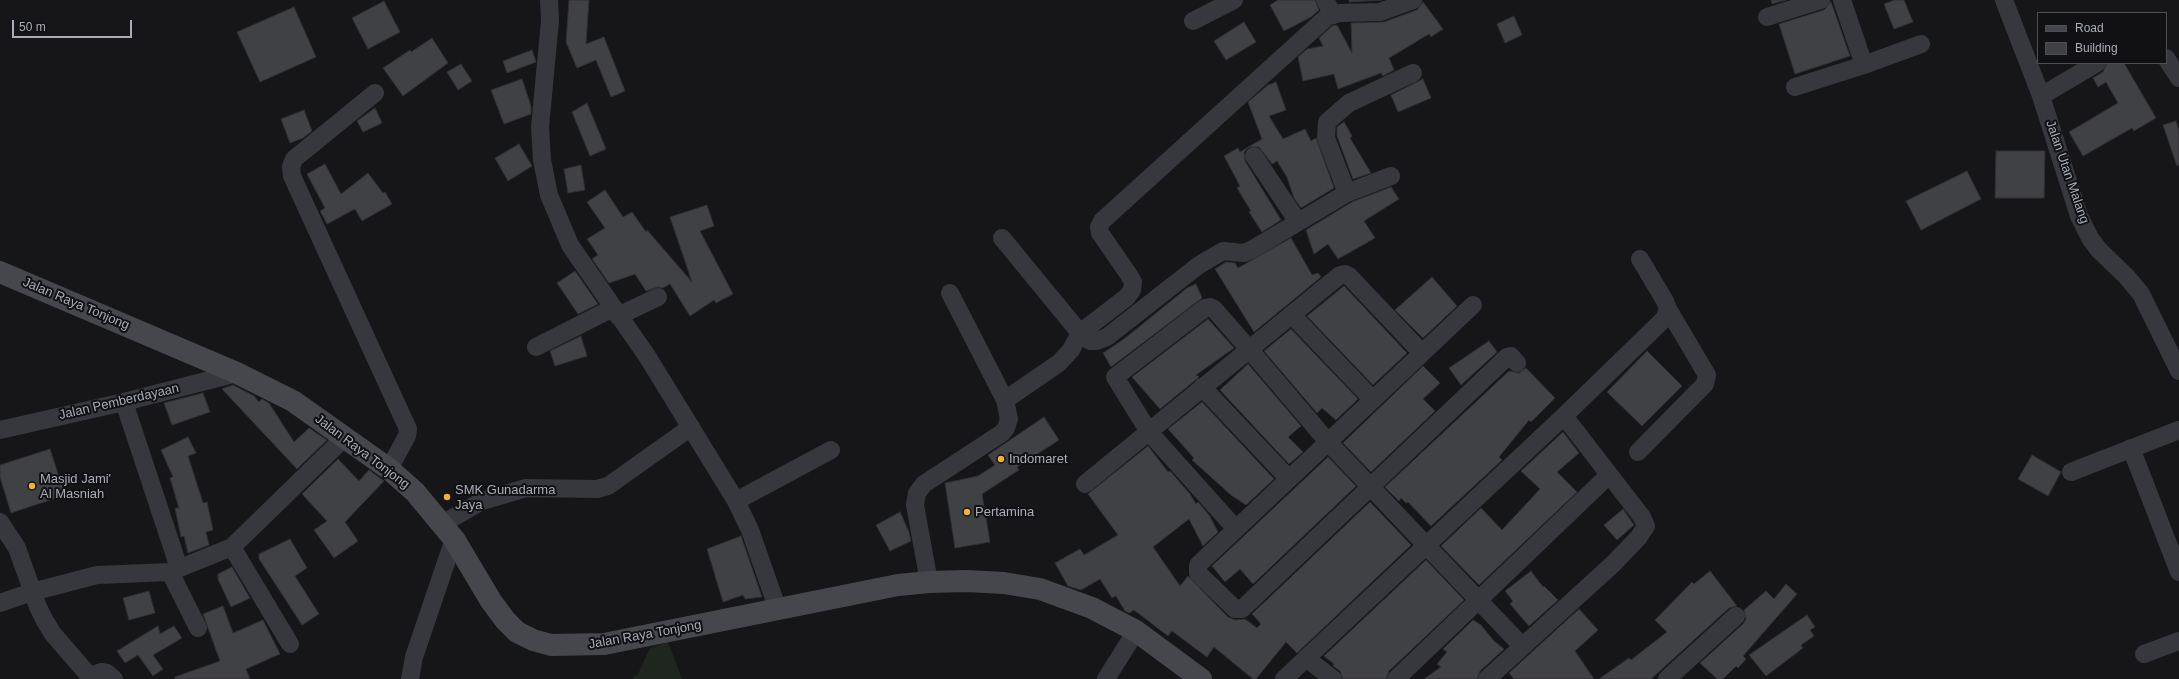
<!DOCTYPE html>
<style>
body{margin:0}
#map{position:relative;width:2179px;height:679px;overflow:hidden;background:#161618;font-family:Arial,sans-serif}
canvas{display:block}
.legend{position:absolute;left:2037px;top:12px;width:130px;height:52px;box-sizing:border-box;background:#111113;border:1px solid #4d4f55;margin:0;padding:5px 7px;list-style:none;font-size:12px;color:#a8adb8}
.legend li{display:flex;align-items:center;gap:8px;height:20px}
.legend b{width:20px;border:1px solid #4d4f55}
.scale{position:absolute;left:12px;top:20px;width:120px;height:18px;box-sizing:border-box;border:2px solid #a8adb8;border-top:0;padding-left:5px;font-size:12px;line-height:14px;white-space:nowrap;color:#a8adb8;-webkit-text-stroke:3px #111113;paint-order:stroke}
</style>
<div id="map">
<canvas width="2179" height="679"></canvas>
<ul class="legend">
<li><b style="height:5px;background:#45474d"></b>Road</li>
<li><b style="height:11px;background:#404145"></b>Building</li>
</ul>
<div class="scale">50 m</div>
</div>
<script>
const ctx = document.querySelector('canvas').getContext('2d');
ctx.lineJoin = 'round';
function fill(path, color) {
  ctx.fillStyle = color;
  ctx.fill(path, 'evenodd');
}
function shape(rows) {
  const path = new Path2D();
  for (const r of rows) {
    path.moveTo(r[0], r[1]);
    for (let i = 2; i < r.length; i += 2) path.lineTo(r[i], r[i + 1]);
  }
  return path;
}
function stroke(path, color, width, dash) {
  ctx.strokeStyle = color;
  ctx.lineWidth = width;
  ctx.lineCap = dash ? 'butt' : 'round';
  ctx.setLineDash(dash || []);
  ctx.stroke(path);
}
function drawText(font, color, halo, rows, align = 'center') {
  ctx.font = font + ' Arial,sans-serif';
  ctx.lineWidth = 4;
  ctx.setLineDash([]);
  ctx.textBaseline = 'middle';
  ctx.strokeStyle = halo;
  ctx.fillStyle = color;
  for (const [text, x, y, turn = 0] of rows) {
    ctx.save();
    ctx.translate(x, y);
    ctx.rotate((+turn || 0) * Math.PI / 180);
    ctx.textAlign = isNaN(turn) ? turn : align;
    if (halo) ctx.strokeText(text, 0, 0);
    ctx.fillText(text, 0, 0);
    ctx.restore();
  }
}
fill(shape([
 [668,642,682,679,631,679,638,674,650,648]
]), '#1e261f');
const building = shape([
 [569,0,589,0,586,44,604,37,625,91,611,97,596,60,577,68,566,42,569,0],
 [1278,0,1315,0,1319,10,1311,17,1284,31,1270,5,1278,0],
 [1349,0,1382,0,1349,2,1349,0],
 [1771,0,1786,0,1772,4,1771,0],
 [1895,0,1904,0,1913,22,1894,29,1884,4,1895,0],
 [384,1,400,32,368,49,352,18,384,1],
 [1423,2,1443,29,1431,37,1429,34,1389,58,1394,70,1383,76,1381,73,1338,89,1334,74,1303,81,1298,57,1307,49,1323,46,1319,38,1332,26,1337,25,1352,53,1351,23,1384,22,1417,10,1423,2],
 [1831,2,1850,56,1795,74,1779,24,1824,10,1831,2],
 [294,7,316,57,260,82,237,32,294,7],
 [1514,16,1522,35,1505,43,1497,24,1514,16],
 [1244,22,1256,42,1226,60,1214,41,1244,22],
 [432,38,448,63,403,96,383,68,410,50,411,52,432,38],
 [532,50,536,62,507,73,503,61,532,50],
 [2107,63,2124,63,2156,118,2134,131,2132,128,2083,156,2069,132,2118,103,2106,82,2098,87,2093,78,2103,72,2107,63],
 [461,64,472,81,458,90,447,72,461,64],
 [522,79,531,106,531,114,504,124,491,90,522,79],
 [1423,79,1431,98,1398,112,1391,95,1423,79],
 [1276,82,1286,110,1269,116,1283,139,1305,129,1311,141,1316,138,1334,188,1301,208,1294,198,1287,177,1277,161,1272,164,1259,147,1249,147,1244,152,1245,161,1281,220,1262,232,1249,212,1251,211,1237,188,1240,186,1224,156,1238,148,1240,152,1262,139,1248,102,1268,85,1276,82],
 [587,103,606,149,590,156,572,112,587,103],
 [375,108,382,123,363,132,357,121,375,108],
 [304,110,312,131,303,138,290,143,281,119,304,110],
 [2176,121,2179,131,2179,165,2177,166,2163,125,2176,121],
 [1344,122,1352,136,1350,138,1371,173,1353,179,1337,136,1337,127,1344,122],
 [519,144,532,166,508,181,495,158,519,144],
 [1996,151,2045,151,2044,198,1995,198,1996,151],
 [325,164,341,194,368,173,383,193,385,192,392,204,362,221,355,209,327,224,320,211,325,208,307,174,325,164],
 [581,165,585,190,568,193,564,169,581,165],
 [1967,171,1981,199,1921,230,1906,201,1967,171],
 [1391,187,1399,199,1364,221,1375,238,1338,259,1328,244,1314,254,1306,230,1352,202,1391,187],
 [605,190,623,217,632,212,646,232,647,230,692,282,670,217,707,205,714,226,700,231,733,294,716,303,714,300,690,316,670,284,663,288,658,287,646,291,635,274,609,283,592,259,598,255,587,239,605,228,587,202,605,190],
 [1291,238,1312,275,1318,273,1321,277,1254,332,1215,269,1226,262,1235,263,1238,268,1291,238],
 [575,271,598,304,578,314,557,283,575,271],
 [1432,277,1457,306,1423,338,1395,310,1432,277],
 [1196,284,1202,298,1111,367,1103,353,1124,339,1187,288,1196,284],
 [1344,286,1407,353,1373,385,1307,316,1344,286],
 [1208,319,1234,348,1196,375,1199,377,1160,409,1132,377,1208,319],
 [1291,329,1358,399,1336,420,1322,408,1317,413,1264,351,1291,329],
 [581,336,587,356,555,366,550,351,581,336],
 [1489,341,1497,352,1461,385,1449,368,1489,341],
 [1647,351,1682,386,1642,426,1607,392,1647,351],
 [1248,364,1301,426,1288,437,1303,452,1289,464,1220,390,1248,364],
 [1423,366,1440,383,1423,399,1435,411,1371,472,1343,443,1423,366],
 [1526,368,1555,398,1531,422,1529,420,1499,457,1502,460,1431,526,1408,502,1406,503,1401,498,1399,501,1385,487,1509,371,1519,373,1526,368],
 [233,385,254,396,259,402,262,399,269,403,294,442,309,428,327,440,297,469,222,389,233,385],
 [203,393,210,412,172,425,164,403,203,393],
 [1202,402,1274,479,1246,505,1231,495,1192,460,1194,458,1168,429,1202,402],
 [1044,417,1059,440,1017,467,1019,470,982,494,990,542,955,548,945,483,978,476,995,465,988,455,1044,417],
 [1563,432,1579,453,1557,472,1577,492,1479,585,1441,546,1481,508,1502,530,1540,489,1521,471,1563,432],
 [188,437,196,453,188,456,203,503,207,502,213,530,206,532,209,545,188,553,184,536,181,537,175,508,179,508,170,478,173,477,161,450,188,437],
 [1148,446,1168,472,1170,471,1190,494,1196,504,1198,502,1209,515,1218,532,1203,546,1189,519,1153,547,1180,586,1188,576,1228,617,1235,620,1245,619,1257,628,1261,624,1252,614,1370,502,1411,545,1297,653,1286,642,1256,679,1253,679,1214,647,1207,657,1172,631,1168,636,1134,610,1129,613,1125,611,1116,596,1112,598,1100,579,1081,590,1068,586,1055,563,1080,549,1084,555,1118,535,1088,494,1148,446],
 [50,449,65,495,11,513,0,477,0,465,50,449],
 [2032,455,2061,472,2048,496,2018,479,2032,455],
 [1328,457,1356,486,1253,584,1240,569,1225,582,1212,566,1328,457],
 [338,459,359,481,369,470,384,481,345,522,358,541,334,558,314,530,327,521,302,494,338,459],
 [1623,509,1634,525,1617,540,1604,525,1623,509],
 [900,512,909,532,911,541,890,551,876,525,900,512],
 [741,536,762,597,745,599,743,595,723,602,707,549,741,536],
 [290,539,307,568,295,576,319,614,302,625,259,559,259,554,290,539],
 [1426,560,1464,600,1389,671,1386,679,1343,679,1340,671,1333,666,1334,664,1324,656,1426,560],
 [232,567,250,598,231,607,218,579,218,574,232,567],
 [1531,571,1543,587,1544,586,1558,600,1529,626,1510,604,1513,601,1505,591,1531,571],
 [1710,571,1737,606,1729,608,1651,679,1599,679,1629,658,1631,660,1667,632,1655,620,1692,582,1694,584,1710,571],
 [1786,584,1797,594,1743,656,1746,659,1738,668,1736,666,1723,679,1717,679,1700,663,1743,624,1746,619,1744,610,1766,591,1774,599,1786,584],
 [149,591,155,613,129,620,123,598,149,591],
 [223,606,233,633,263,620,280,654,246,669,250,679,175,679,175,677,220,661,203,614,223,606],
 [1579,609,1598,630,1575,651,1594,679,1514,679,1509,673,1579,609],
 [1807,615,1815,627,1810,630,1814,636,1801,645,1803,648,1786,661,1766,676,1749,655,1807,615],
 [1473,620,1481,625,1494,641,1504,649,1480,671,1477,679,1424,679,1441,667,1437,664,1447,652,1443,649,1473,620],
 [158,626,160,634,174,626,182,638,153,655,163,669,153,676,138,655,125,663,117,651,158,626]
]);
fill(building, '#404145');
stroke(building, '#303034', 1);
stroke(shape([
 [549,0,550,21,540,127,542,160,549,195,570,245,647,356,736,501,750,530,778,610],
 [1325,0,1333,15],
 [1842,0,1864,65],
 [2004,0,2041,96,2079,216,2090,238,2099,250,2127,277,2141,294,2179,371],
 [1767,17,1821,0],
 [1193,21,1234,0],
 [2166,58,2179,78],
 [1795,87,1864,65,1921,44],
 [375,93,294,159,291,167,292,176,408,429,407,436,389,469],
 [2041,96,2097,63],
 [1254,156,1298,222],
 [1347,193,1326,138,1327,122,1349,103,1413,73],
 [1002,238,1080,333,1090,341,1097,341,1107,337,1199,265,1223,251,1244,253,1253,249,1347,193,1391,176],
 [950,293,1005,400],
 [1473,305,1198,565,1198,573,1235,609,1242,609,1507,357,1511,356,1517,363],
 [1292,315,1373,400],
 [618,316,658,297],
 [536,347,613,308],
 [1202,387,1289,479],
 [124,402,179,568],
 [0,430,124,402,237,373],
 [2131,448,2179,572],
 [1638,452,1705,384,1707,375,1668,309],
 [2071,472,2179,430],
 [1085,484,1340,275,1345,274,1349,276,1422,353],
 [736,501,831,450],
 [0,522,17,548,38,607,45,621,53,634,91,678],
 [442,524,482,501,526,488,597,489,608,486,691,427],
 [1236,529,1149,432,1115,377,1205,308,1210,307,1214,309,1249,349,1328,442,1522,646],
 [232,547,290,644],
 [170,572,198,628],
 [929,582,915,505,917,493,924,484,1002,433,1006,428,1009,419,1005,400,1059,363,1071,350,1080,333,1127,297,1132,290,1133,282,1129,275,1100,233,1099,227,1102,221,1327,17,1340,13,1380,12,1413,0],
 [0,603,32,592,97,575,170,572,232,547,344,438],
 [2144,654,2179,641],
 [1306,658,1333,679],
 [91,679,96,674,101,672,107,673,114,679],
 [410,679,414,657,454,539],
 [1106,679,1136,631],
 [1284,679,1564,416,1664,319,1668,309,1665,301,1640,259],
 [1396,679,1609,475],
 [1487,679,1613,564,1639,537,1646,526,1642,517,1564,416],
 [1667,679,1736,616]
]), '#37383d', 18);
stroke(shape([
 [0,272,237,373,293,401,389,469,415,492,454,539,491,601,505,620,517,632,533,640,551,645,604,644,898,585,929,582,966,581,1004,583,1040,589,1092,608,1136,631,1201,679]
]), '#45474d', 22);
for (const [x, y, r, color] of [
 [1001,459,4,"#f2b134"],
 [32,486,4,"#f2b134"],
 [447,497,4,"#f2b134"],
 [967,512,4,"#f2b134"]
]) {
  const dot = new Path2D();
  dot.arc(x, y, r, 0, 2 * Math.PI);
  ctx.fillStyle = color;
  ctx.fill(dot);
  stroke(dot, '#111113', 1.5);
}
drawText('13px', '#a8adb8', '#111113', [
 ["Jalan Utan Malang",2067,172,71],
 ["Jalan Raya Tonjong",76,304,23],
 ["Jalan Pemberdayaan",119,402,-13],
 ["Jalan Raya Tonjong",362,452,37],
 ["Jalan Raya Tonjong",645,635,-10]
]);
drawText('13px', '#a8adb8', '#111113', [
 ["Indomaret",1009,459],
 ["Masjid Jami'",40,479],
 ["Al Masniah",40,494],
 ["SMK Gunadarma",455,490],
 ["Jaya",455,505],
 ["Pertamina",975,512]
], 'left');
</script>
